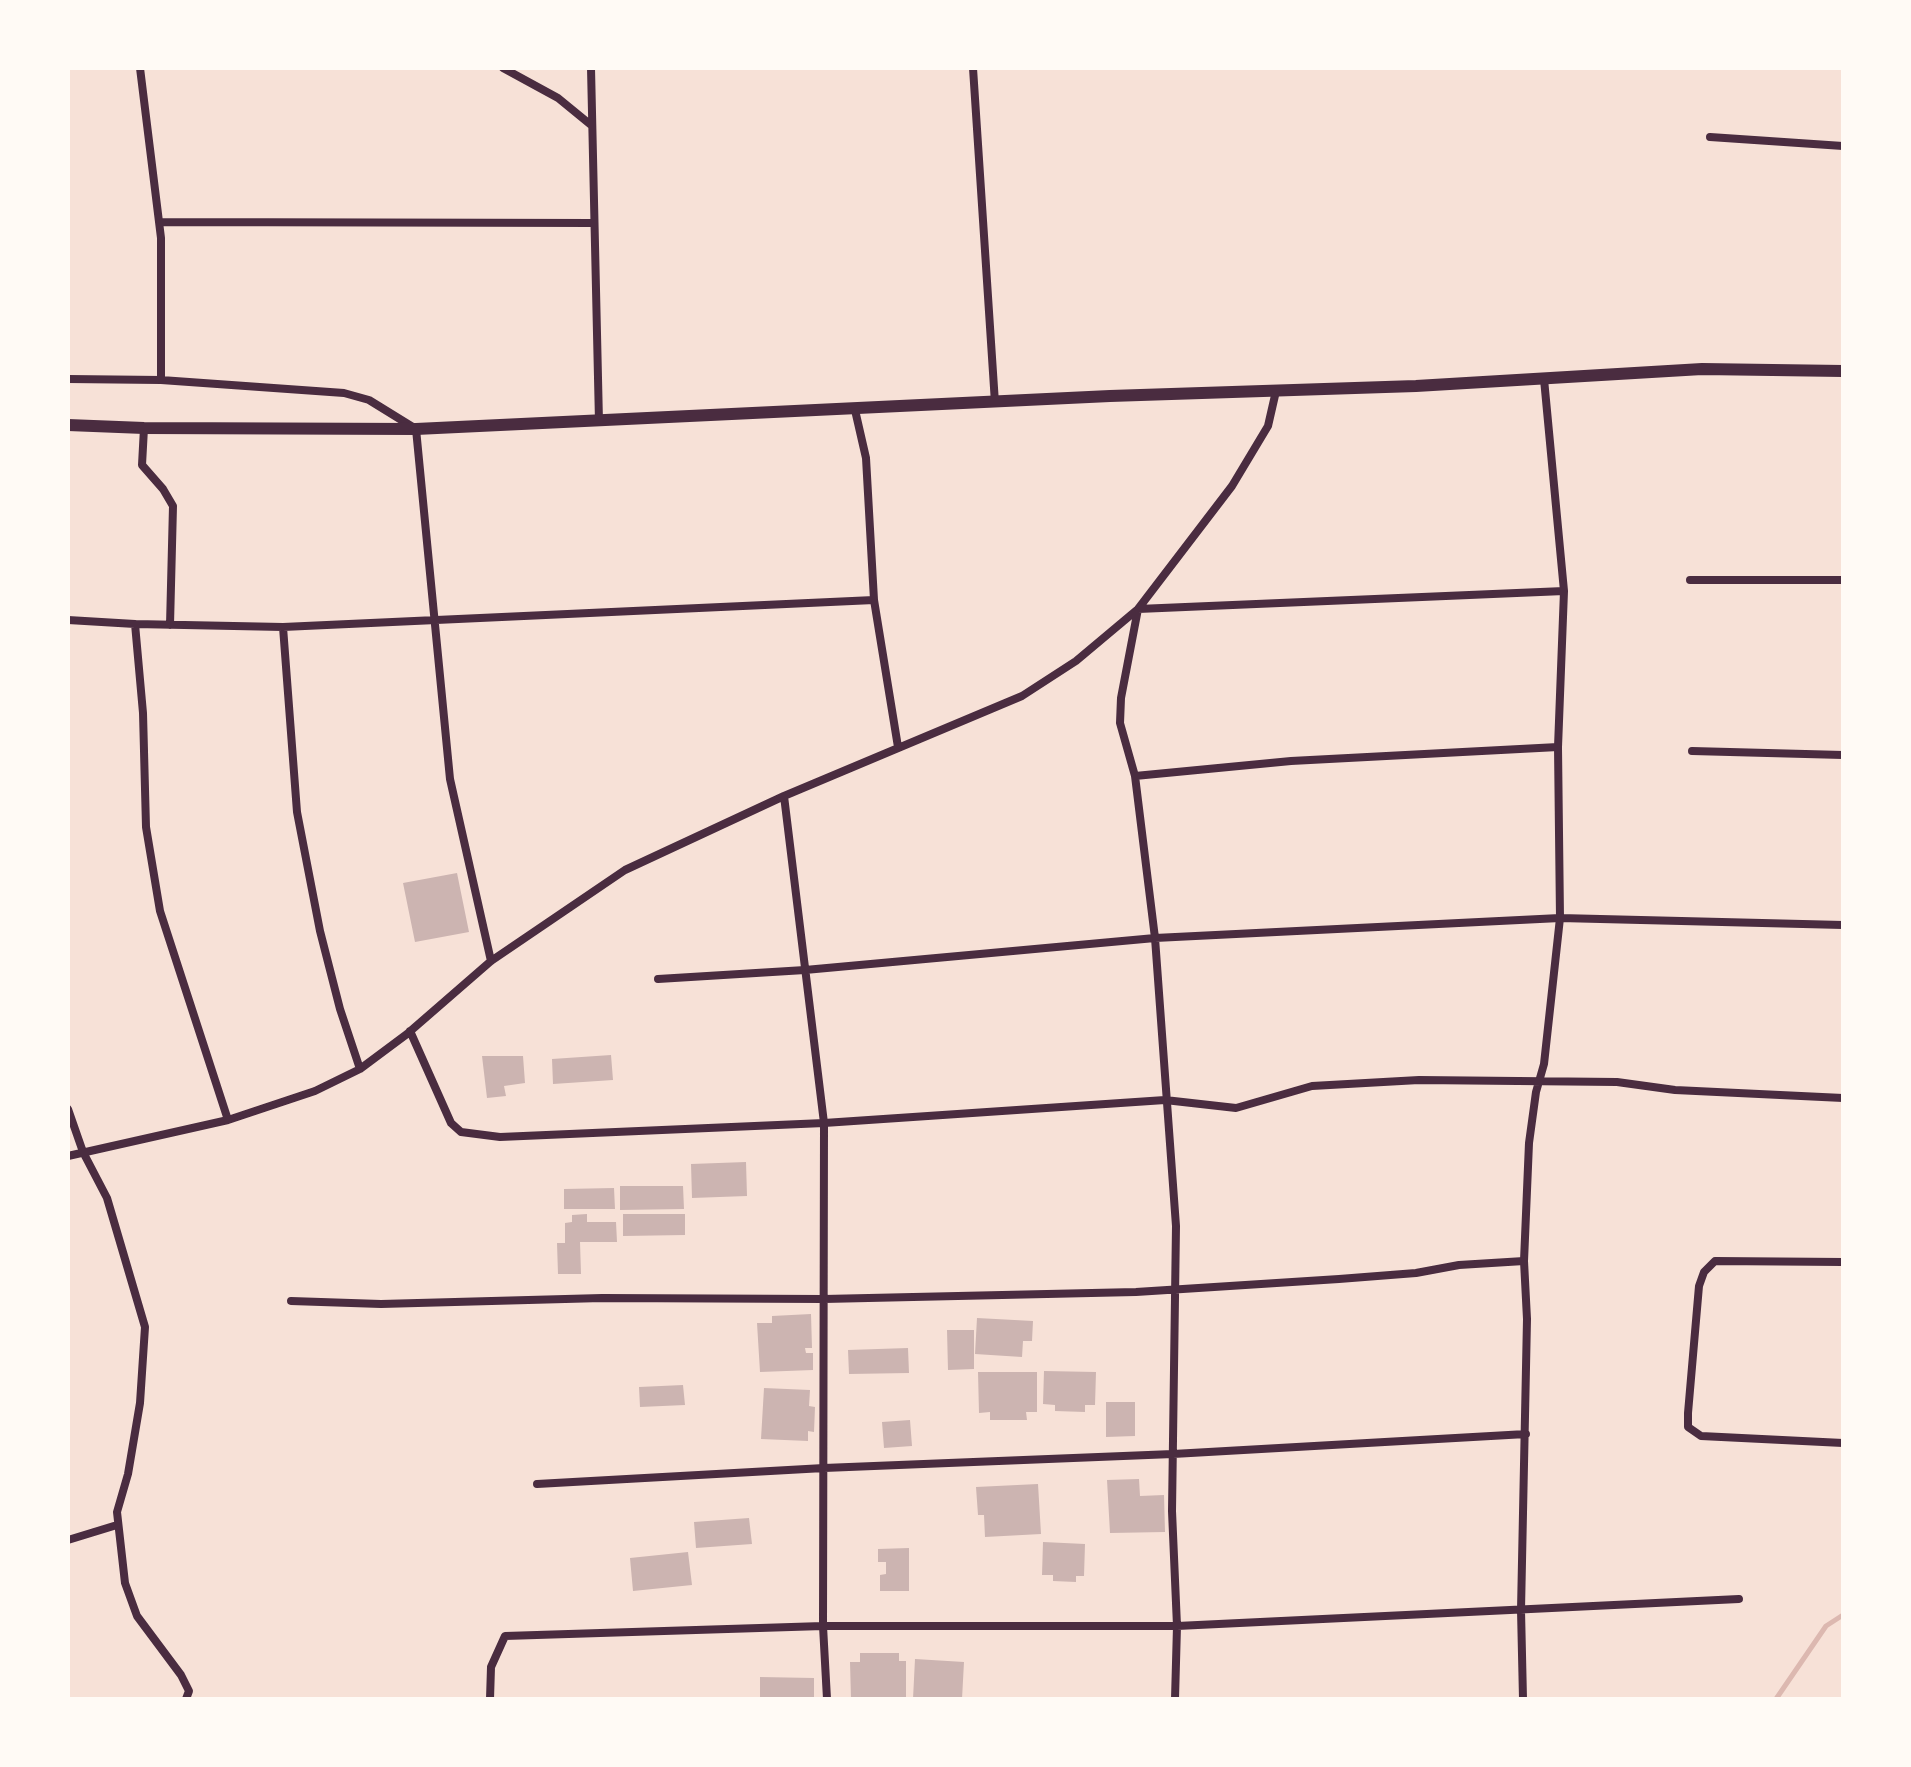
<!DOCTYPE html>
<style>
body{margin:0}
#map{position:relative;width:1911px;height:1767px;overflow:hidden;background:#f7e1d7;font-family:Raleway,sans-serif}
canvas{display:block}
.frame{position:absolute;inset:0;border:70px solid #fffaf5;pointer-events:none}
</style>
<div id="map">
<canvas width="1911" height="1767"></canvas>
<div class="frame"></div>
</div>
<script>
const ctx = document.querySelector('canvas').getContext('2d');
ctx.lineJoin = 'round';
function shape(rows) {
  const path = new Path2D();
  for (const r of rows) {
    path.moveTo(r[0], r[1]);
    for (let i = 2; i < r.length; i += 2) path.lineTo(r[i], r[i + 1]);
  }
  return path;
}
function stroke(path, color, width, dash) {
  ctx.strokeStyle = color;
  ctx.lineWidth = width;
  ctx.lineCap = dash ? 'butt' : 'round';
  ctx.setLineDash(dash || []);
  ctx.stroke(path);
}
function fill(path, color) {
  ctx.fillStyle = color;
  ctx.fill(path, 'evenodd');
}
stroke(shape([
 [1776,1699,1826,1626,1843,1615]
]), '#dcb8b0', 5);
fill(shape([
 [457,873,469,932,415,942,403,883],
 [611,1055,613,1080,553,1084,552,1059],
 [482,1056,523,1056,525,1083,504,1086,506,1096,487,1098],
 [746,1162,747,1196,692,1198,691,1164],
 [620,1186,683,1186,684,1209,620,1210],
 [614,1188,615,1209,564,1209,564,1189],
 [587,1214,587,1222,616,1222,617,1242,580,1242,581,1274,558,1274,557,1243,565,1243,565,1223,572,1222,572,1215],
 [623,1214,685,1214,685,1235,623,1236],
 [811,1314,812,1348,805,1348,806,1353,813,1353,813,1370,760,1372,757,1323,772,1323,772,1316],
 [977,1318,1033,1321,1032,1341,1023,1341,1022,1357,975,1354],
 [947,1330,974,1330,974,1369,948,1370],
 [908,1348,909,1373,849,1374,848,1350],
 [1044,1371,1096,1372,1095,1405,1085,1405,1085,1412,1055,1411,1055,1405,1043,1404],
 [978,1372,1037,1372,1037,1412,1026,1412,1027,1420,990,1420,990,1412,979,1413],
 [683,1385,685,1405,640,1407,639,1387],
 [764,1388,810,1390,809,1406,815,1407,814,1432,808,1431,808,1441,761,1439],
 [1106,1402,1135,1402,1135,1436,1106,1437],
 [910,1420,912,1446,884,1448,882,1422],
 [1139,1479,1140,1496,1164,1495,1165,1532,1110,1533,1107,1480],
 [1038,1484,1041,1534,985,1537,984,1515,978,1515,976,1487],
 [749,1518,752,1544,696,1548,694,1522],
 [1043,1542,1085,1544,1084,1576,1076,1576,1076,1582,1053,1581,1053,1575,1042,1575],
 [909,1548,909,1591,880,1591,880,1575,886,1574,886,1562,878,1562,878,1549],
 [688,1552,692,1585,633,1591,630,1558],
 [860,1653,899,1653,899,1661,906,1661,906,1699,851,1699,850,1662,860,1662],
 [915,1659,964,1662,962,1699,913,1699],
 [760,1677,814,1678,814,1699,760,1699]
]), '#ccb4b1');
stroke(shape([
 [140,68,161,238,161,380],
 [503,68,558,98,591,125],
 [591,68,599,422],
 [973,68,995,403],
 [1710,137,1843,146],
 [159,222,593,223],
 [68,379,161,380,344,393,369,400,416,429,450,779,491,961],
 [855,410,866,458,874,600,898,747],
 [144,428,142,465,163,489,173,506,170,625],
 [1690,580,1843,580],
 [68,620,135,624,283,627,874,600],
 [135,624,143,713,146,827,160,911,228,1120],
 [283,627,297,812,320,931,340,1009,360,1069],
 [1692,751,1843,755],
 [1135,776,1291,761,1558,747],
 [784,796,824,1123,823,1626,827,1699],
 [658,979,805,970,1155,938,1560,918,1843,925],
 [410,1031,451,1123,461,1132,500,1137,824,1123,1165,1100,1236,1108,1312,1086,1419,1080,1617,1082,1675,1090,1843,1098],
 [68,1109,83,1152,107,1198,145,1327,140,1403,128,1474,117,1512,125,1583,137,1616,181,1675,189,1691,186,1699],
 [68,1156,228,1120,315,1091,360,1069,407,1034,491,961,625,870,784,796,1022,696,1076,661,1138,609,1232,486,1268,426,1276,391],
 [1843,1262,1715,1261,1704,1272,1699,1286,1688,1413,1688,1427,1701,1436,1843,1443],
 [291,1301,381,1304,602,1298,824,1299,1136,1292,1339,1279,1416,1273,1459,1265,1524,1261],
 [537,1484,824,1468,1173,1454,1526,1434],
 [68,1540,117,1525],
 [490,1699,491,1667,505,1636,823,1626,1177,1626,1739,1599],
 [1175,1699,1177,1626,1172,1511,1176,1226,1155,938,1135,776,1120,723,1121,698,1138,609,1564,591],
 [1523,1699,1521,1610,1527,1319,1524,1261,1529,1143,1536,1092,1544,1064,1560,918,1558,747,1564,591,1544,379]
]), '#4a2c40', 8);
stroke(shape([
 [68,425,144,428,416,429,1110,396,1416,386,1702,369,1843,371]
]), '#4a2c40', 12);
</script>
